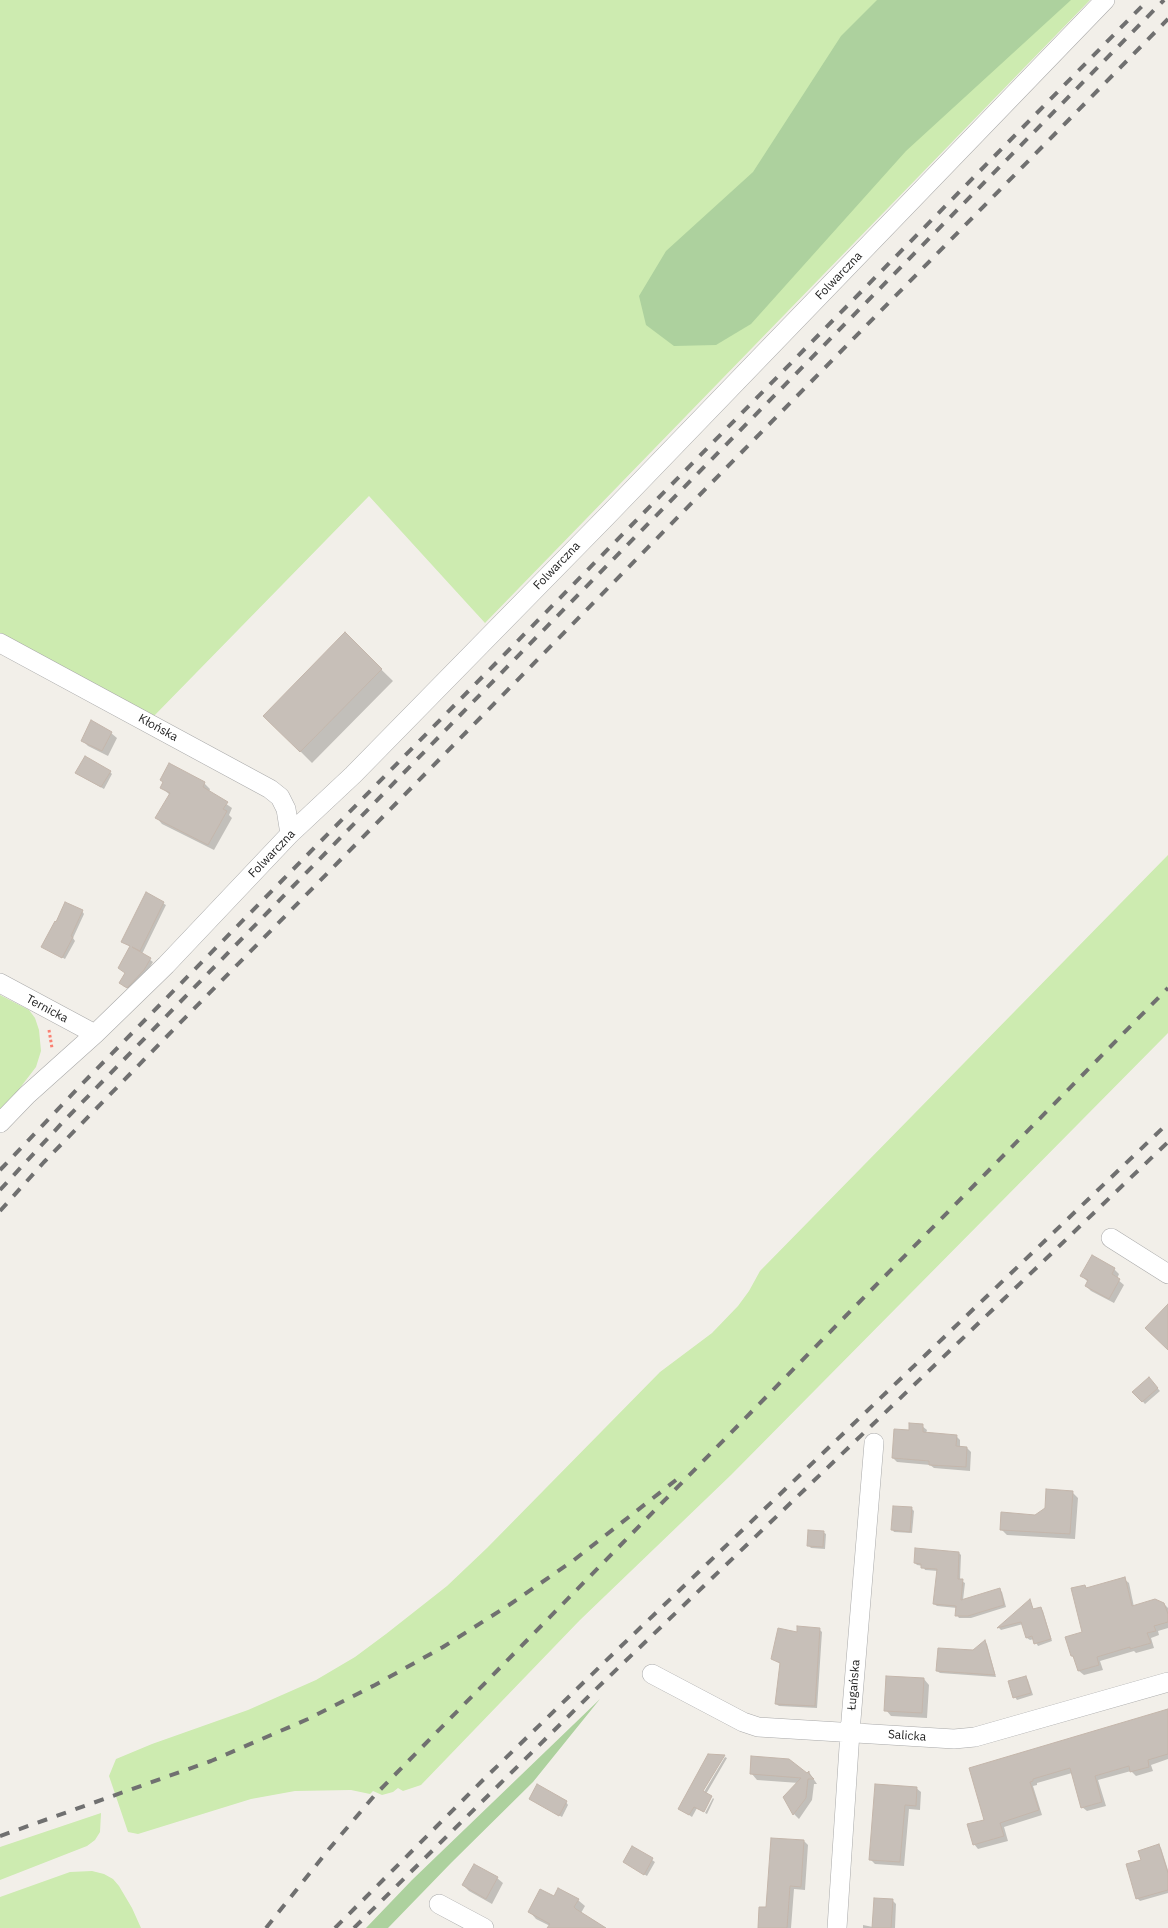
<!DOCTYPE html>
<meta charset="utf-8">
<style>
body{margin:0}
canvas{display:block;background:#f2efe9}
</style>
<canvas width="1168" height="1928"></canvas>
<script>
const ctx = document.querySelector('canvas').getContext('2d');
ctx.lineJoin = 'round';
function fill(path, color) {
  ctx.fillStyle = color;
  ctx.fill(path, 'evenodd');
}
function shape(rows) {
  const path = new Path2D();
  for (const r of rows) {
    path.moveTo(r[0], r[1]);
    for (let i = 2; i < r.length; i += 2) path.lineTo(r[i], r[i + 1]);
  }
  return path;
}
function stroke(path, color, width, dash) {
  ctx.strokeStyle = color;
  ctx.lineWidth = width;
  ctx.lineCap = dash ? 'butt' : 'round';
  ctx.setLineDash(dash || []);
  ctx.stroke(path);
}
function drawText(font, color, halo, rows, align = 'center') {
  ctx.font = font + ' "IBM Plex Sans",sans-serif';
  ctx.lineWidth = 4.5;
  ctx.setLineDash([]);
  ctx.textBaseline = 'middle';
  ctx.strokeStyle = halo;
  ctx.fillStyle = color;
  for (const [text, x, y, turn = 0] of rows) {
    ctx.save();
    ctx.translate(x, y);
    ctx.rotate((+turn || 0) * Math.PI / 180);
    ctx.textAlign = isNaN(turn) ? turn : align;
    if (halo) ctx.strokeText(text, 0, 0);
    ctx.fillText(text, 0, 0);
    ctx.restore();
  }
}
fill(shape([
 [0,0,1090,0,485,623,369,496,152,718,0,636],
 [1168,855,1168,1033,731,1475,580,1620,421,1785,403,1791,398,1788,393,1792,382,1795,373,1791,370,1794,351,1790,295,1791,251,1799,138,1834,128,1832,109,1776,116,1759,152,1744,248,1710,316,1680,355,1657,386,1634,447,1586,487,1548,660,1372,712,1333,738,1306,749,1291,760,1271],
 [0,995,29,1010,35,1018,39,1030,41,1051,36,1067,0,1114],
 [101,1813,100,1832,95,1840,87,1846,0,1880,0,1847],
 [92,1871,104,1874,113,1879,119,1886,132,1908,141,1928,0,1928,0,1897,70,1872]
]), '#cdebb0');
fill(shape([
 [877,0,1071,0,906,151,751,324,716,345,674,346,646,325,639,296,666,251,753,172,841,36],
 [600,1699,533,1782,452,1862,388,1928,366,1928,412,1880]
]), '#add19e');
fill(shape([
 [345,634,393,681,312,763,265,716],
 [111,733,117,738,108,756,88,746,82,740],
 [169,764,204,783,210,789,209,792,232,808,229,815,232,818,214,850,162,824,157,818,170,795,161,787],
 [110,772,112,774,104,789,79,775],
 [147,894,166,905,142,954,153,962,146,973,130,989,123,986,131,947,123,942],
 [82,911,84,914,73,938,75,941,65,959,43,947],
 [1114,1269,1119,1274,1117,1279,1124,1285,1114,1303,1091,1291,1086,1286,1088,1282,1082,1276],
 [1149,1379,1160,1391,1145,1404,1134,1392],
 [922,1426,927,1430,926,1433,956,1436,960,1440,960,1448,967,1448,971,1452,970,1471,934,1468,930,1465,897,1462,893,1458,910,1431],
 [1072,1492,1078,1498,1075,1539,1007,1535,1001,1529,1036,1516],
 [911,1508,914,1511,912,1533,894,1532,892,1529],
 [823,1532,826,1534,825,1549,811,1548,809,1546],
 [959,1553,961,1555,960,1580,965,1583,963,1600,999,1589,1002,1592,1006,1607,971,1618,959,1618,957,1615,957,1608,937,1606,934,1604,938,1571,925,1570,923,1566,917,1565,915,1563],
 [1124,1579,1129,1583,1134,1607,1164,1604,1168,1608,1168,1628,1158,1631,1159,1635,1151,1638,1154,1648,1136,1653,1134,1651,1100,1661,1103,1670,1084,1675,1079,1671,1075,1659,1072,1656,1084,1632,1085,1586,1087,1589],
 [1030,1601,1034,1610,1041,1608,1043,1611,1052,1641,1038,1646,1034,1639,1030,1640,1027,1638,1023,1624,1001,1630,999,1628],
 [819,1629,822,1632,817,1708,779,1706,776,1704,781,1664,772,1658,798,1634],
 [985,1642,987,1644,996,1677,940,1673,937,1671,974,1651],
 [1026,1677,1028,1680,1033,1695,1017,1700,1015,1697],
 [924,1679,929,1685,927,1718,891,1716,886,1710],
 [1168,1710,1168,1759,1151,1765,1153,1771,1136,1776,1131,1771,1098,1780,1106,1806,1087,1811,1082,1807,1072,1773,1037,1783,1037,1785,1033,1786,1042,1815,1004,1827,1008,1841,978,1849,974,1844,985,1821,970,1769],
 [709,1755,725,1756,723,1756,699,1796,701,1797,725,1757,727,1758,706,1794,711,1796,703,1812,697,1808,692,1817,680,1809],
 [809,1772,817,1784,814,1784,812,1800,799,1819,794,1814,799,1783,757,1780,752,1774,807,1774],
 [876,1786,916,1788,921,1792,920,1810,909,1809,904,1866,875,1864,870,1859],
 [713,1798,714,1799,707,1814,705,1813],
 [530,1799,566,1802,568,1805,562,1817],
 [804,1841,808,1845,805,1890,794,1889,791,1928,759,1928,767,1909],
 [1159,1846,1161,1848,1168,1870,1168,1893,1140,1901,1137,1898,1142,1861],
 [633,1847,655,1862,647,1876,624,1862],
 [497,1878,503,1883,492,1904,469,1891,463,1885],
 [554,1898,578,1900,585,1906,581,1913,605,1928,549,1928,550,1926,536,1919,530,1912],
 [892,1900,896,1904,895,1928,863,1928,863,1925,873,1927]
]), '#0003');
const building = shape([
 [345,632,382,669,300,752,263,716,345,632],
 [91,720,112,732,102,751,81,741,91,720],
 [85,756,111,771,101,787,75,773,85,756],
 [169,763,205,782,203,787,228,802,223,809,227,811,208,845,155,818,170,793,160,788,163,782,160,780,169,763],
 [146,892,164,902,140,951,132,947,151,958,144,970,127,988,119,983,125,973,118,968,130,946,121,942,146,892],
 [65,902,83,910,71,936,73,937,62,958,41,947,55,921,56,922,65,902],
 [1092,1255,1115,1268,1112,1274,1120,1279,1109,1299,1085,1286,1088,1280,1080,1276,1092,1255],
 [1168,1304,1168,1350,1145,1328,1168,1304],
 [1149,1377,1158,1388,1142,1402,1132,1392,1149,1377],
 [909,1423,923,1424,923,1432,957,1435,956,1446,967,1447,966,1467,929,1465,929,1461,892,1458,894,1429,909,1430,909,1423],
 [1046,1489,1073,1491,1070,1534,1000,1530,1001,1512,1035,1515,1045,1508,1046,1489],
 [893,1506,912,1507,910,1532,891,1530,893,1506],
 [808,1530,824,1531,823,1547,807,1546,808,1530],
 [915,1548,959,1552,958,1579,963,1579,961,1600,1000,1588,1004,1605,968,1616,955,1616,956,1606,933,1604,937,1569,921,1568,921,1564,914,1563,915,1548],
 [1125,1577,1132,1606,1155,1599,1164,1603,1168,1614,1168,1622,1154,1626,1156,1631,1147,1633,1151,1643,1130,1649,1130,1647,1097,1657,1099,1665,1078,1671,1073,1656,1071,1656,1065,1637,1082,1632,1071,1588,1085,1585,1086,1588,1125,1577],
 [1030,1599,1033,1609,1041,1607,1051,1639,1034,1644,1032,1636,1026,1638,1021,1622,997,1628,1030,1599],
 [797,1626,820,1628,815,1706,775,1704,780,1663,771,1659,778,1628,797,1632,797,1626],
 [985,1640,995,1675,936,1671,938,1648,973,1650,985,1640],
 [886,1676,924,1678,922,1713,884,1711,886,1676],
 [1026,1676,1031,1693,1013,1698,1008,1681,1026,1676],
 [1168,1709,1168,1754,1148,1760,1149,1767,1130,1772,1129,1766,1095,1776,1102,1802,1081,1808,1070,1768,1033,1779,1033,1781,1030,1782,1039,1810,1000,1823,1004,1836,973,1845,967,1824,984,1820,969,1768,1168,1709],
 [708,1754,725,1755,703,1791,712,1796,704,1812,694,1807,689,1815,678,1809,708,1754],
 [751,1756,789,1759,807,1773,809,1771,809,1774,814,1779,808,1779,806,1798,793,1815,783,1797,801,1778,750,1774,751,1756],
 [537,1784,567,1801,559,1816,529,1799,537,1784],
 [875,1784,917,1787,916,1806,905,1805,900,1862,869,1860,875,1784],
 [771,1838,804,1840,801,1887,790,1886,787,1928,758,1928,759,1907,766,1907,771,1838],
 [1159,1844,1168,1873,1168,1890,1136,1899,1126,1864,1141,1860,1138,1851,1159,1844],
 [632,1846,653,1858,644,1875,623,1862,632,1846],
 [474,1864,498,1877,486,1899,462,1885,474,1864],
 [558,1888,579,1899,574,1907,576,1909,606,1928,547,1928,550,1924,528,1912,540,1889,554,1896,558,1888],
 [874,1898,893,1899,891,1928,872,1928,874,1898]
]);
fill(building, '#c7bfb8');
stroke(building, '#c4b6ab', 1);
const minor = shape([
 [0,643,270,789,280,797,286,809,290,834],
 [0,983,95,1034],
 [0,1123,27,1095,95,1034,166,965,290,834,353,775,606,517,1105,0],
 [1111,1238,1168,1274],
 [652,1674,743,1722,758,1727,954,1739,975,1737,1168,1682],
 [439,1904,484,1928],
 [837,1928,850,1732,874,1443]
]);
stroke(minor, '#a9a9a9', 20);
stroke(shape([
 [49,1030,52,1048]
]), '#fa8072', 3, [2.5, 2.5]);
stroke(minor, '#fff', 19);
stroke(shape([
 [0,1170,81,1085,1148,0],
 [0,1190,62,1123,511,663,1164,0],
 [0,1211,44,1162,177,1026,1168,19],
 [0,1836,211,1761,308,1719,375,1685,443,1647,509,1605,574,1560,676,1480],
 [266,1928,329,1849,374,1796,1168,988],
 [335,1928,483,1780,616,1651,1168,1123],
 [354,1928,593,1692,1168,1142]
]), '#707070', 4, [10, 10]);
drawText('12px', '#222', '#fff', [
 ["Folwarczna",839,276,-46],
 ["Folwarczna",557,566,-46],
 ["Kłońska",158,728,29],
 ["Folwarczna",272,854,-46],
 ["Ternicka",47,1009,28],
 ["Ługańska",854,1685,-85],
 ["Salicka",907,1736,4]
]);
</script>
